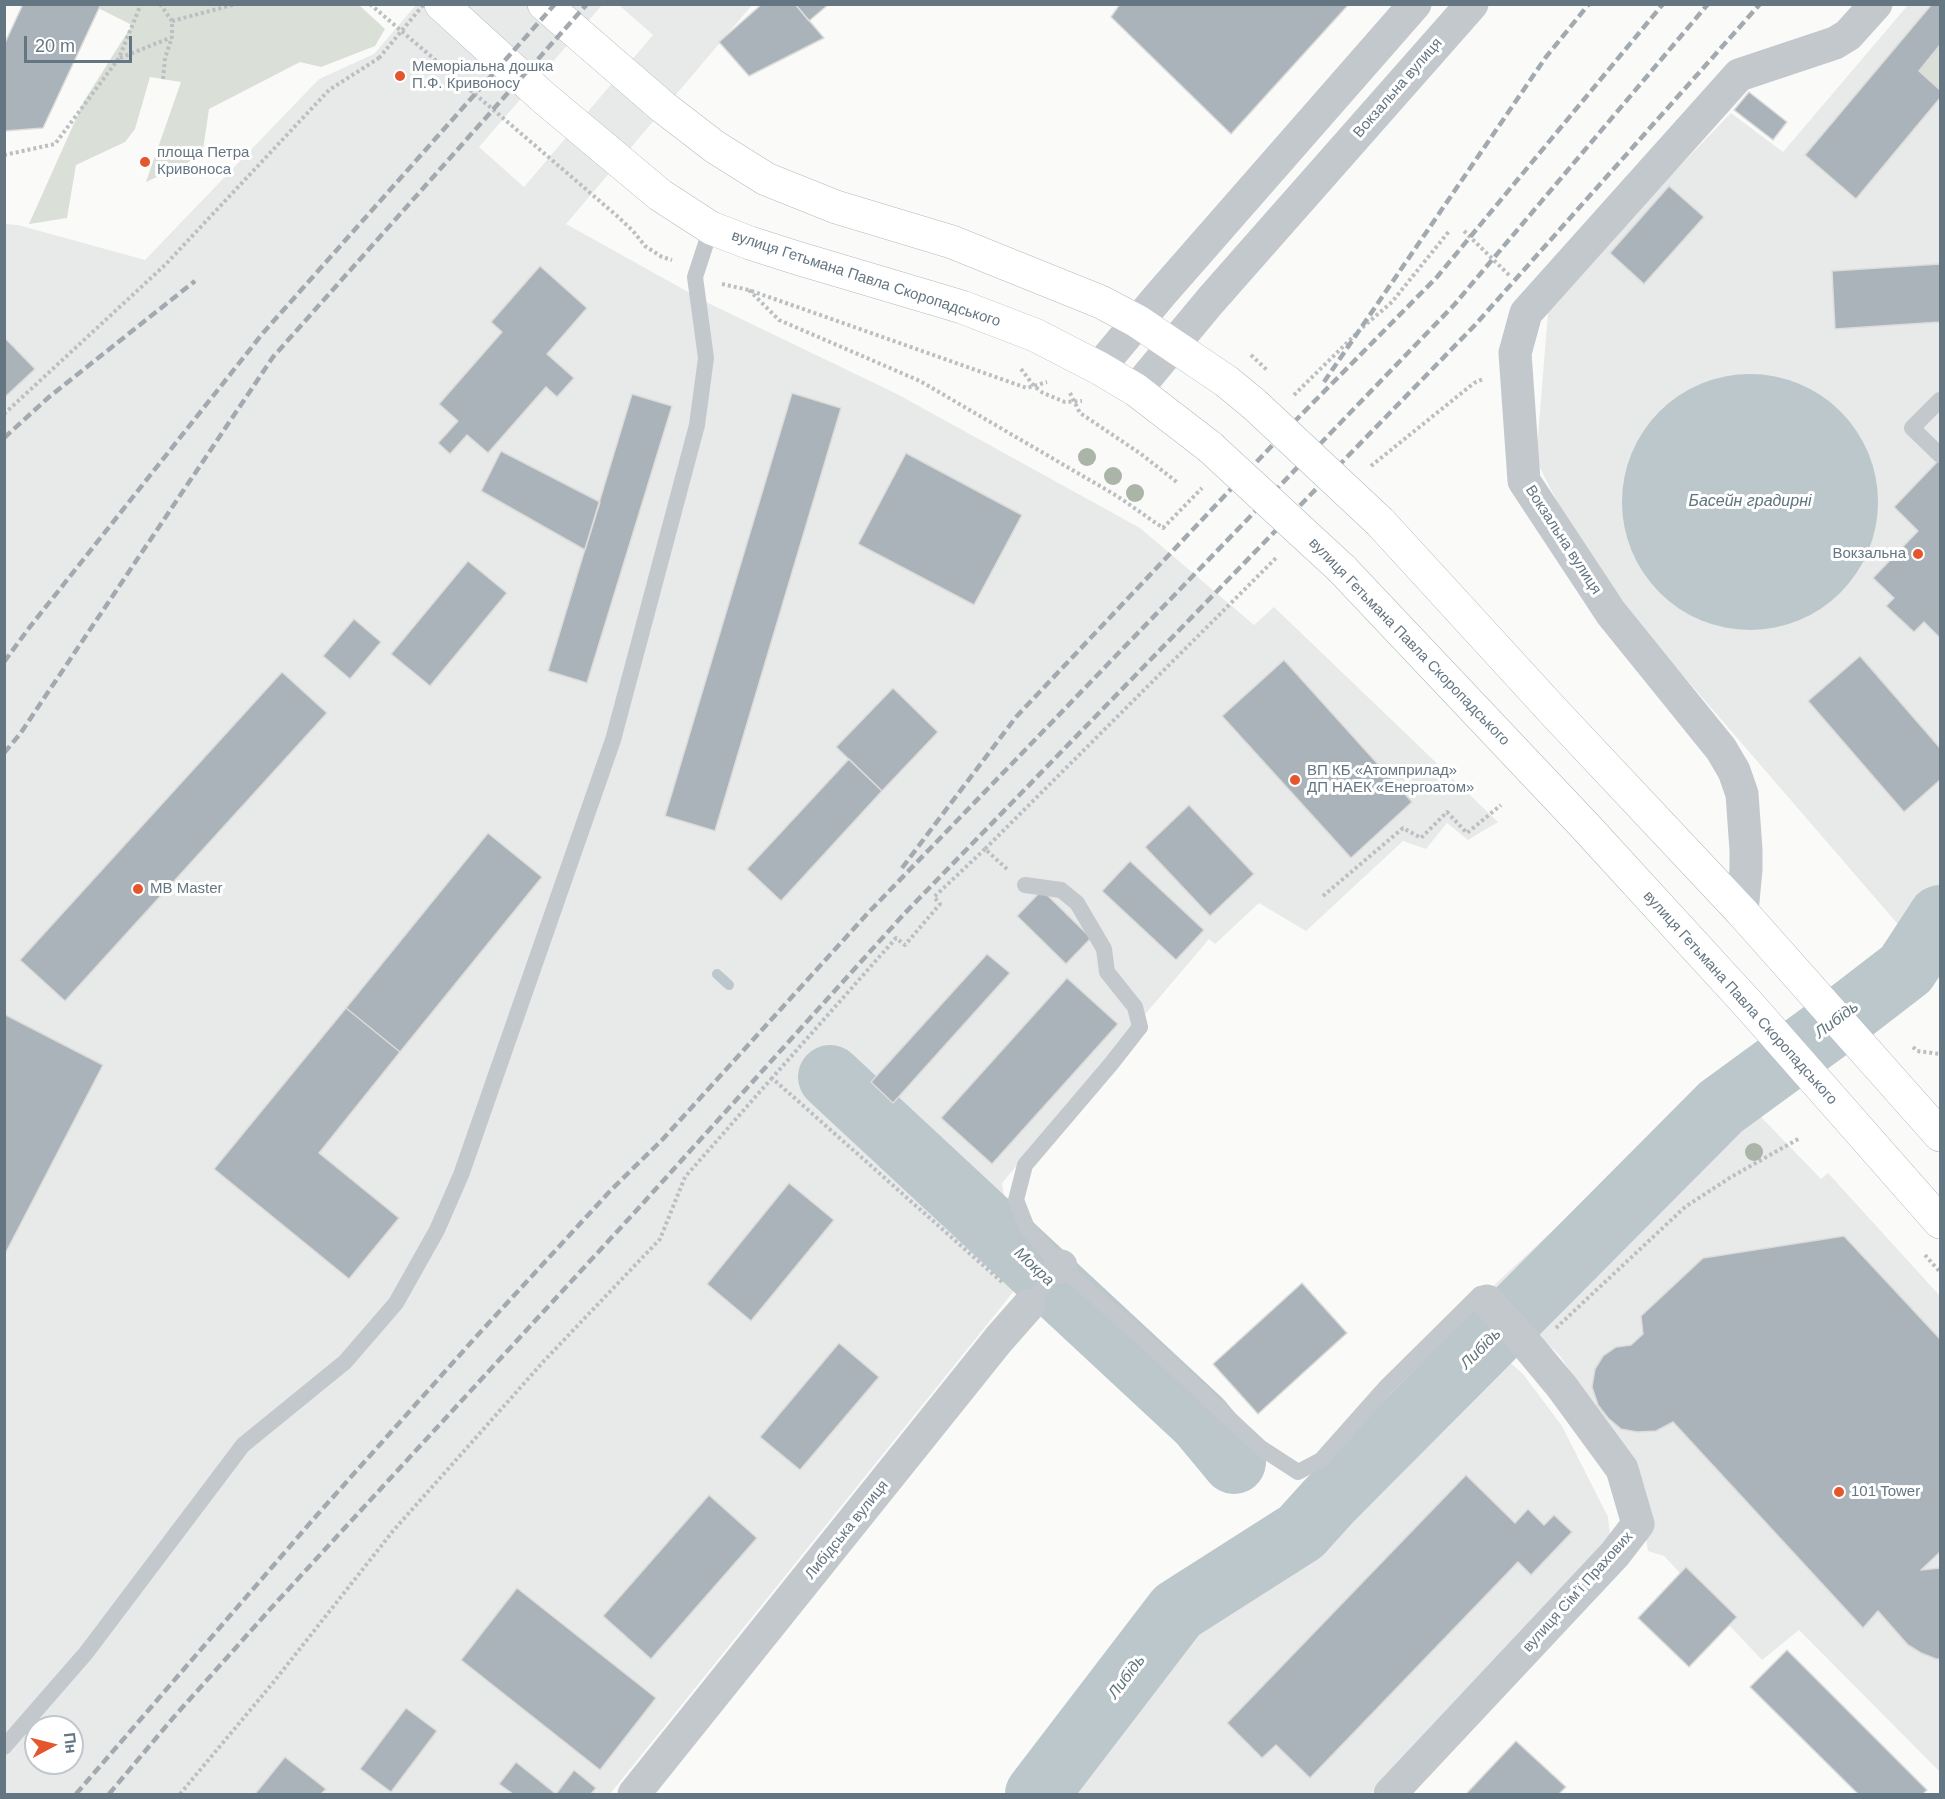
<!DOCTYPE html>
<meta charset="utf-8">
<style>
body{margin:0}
#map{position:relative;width:1945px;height:1799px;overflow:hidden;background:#fafaf8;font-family:Arial,sans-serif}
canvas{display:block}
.frame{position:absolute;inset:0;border:6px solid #657683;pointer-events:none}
.north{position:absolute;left:24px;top:1715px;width:60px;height:60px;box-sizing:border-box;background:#fff;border:2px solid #c1c8cd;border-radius:50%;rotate:83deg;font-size:16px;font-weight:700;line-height:24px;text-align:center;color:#657683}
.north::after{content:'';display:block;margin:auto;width:21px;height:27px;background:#e4572e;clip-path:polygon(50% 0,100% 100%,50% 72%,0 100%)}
.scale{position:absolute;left:24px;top:36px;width:108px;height:27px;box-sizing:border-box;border:3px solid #657683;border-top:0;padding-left:8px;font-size:18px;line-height:21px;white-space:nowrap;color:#657683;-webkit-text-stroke:4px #fff;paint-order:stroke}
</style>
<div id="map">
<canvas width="1945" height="1799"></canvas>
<div class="frame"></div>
<div class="north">Пн</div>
<div class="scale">20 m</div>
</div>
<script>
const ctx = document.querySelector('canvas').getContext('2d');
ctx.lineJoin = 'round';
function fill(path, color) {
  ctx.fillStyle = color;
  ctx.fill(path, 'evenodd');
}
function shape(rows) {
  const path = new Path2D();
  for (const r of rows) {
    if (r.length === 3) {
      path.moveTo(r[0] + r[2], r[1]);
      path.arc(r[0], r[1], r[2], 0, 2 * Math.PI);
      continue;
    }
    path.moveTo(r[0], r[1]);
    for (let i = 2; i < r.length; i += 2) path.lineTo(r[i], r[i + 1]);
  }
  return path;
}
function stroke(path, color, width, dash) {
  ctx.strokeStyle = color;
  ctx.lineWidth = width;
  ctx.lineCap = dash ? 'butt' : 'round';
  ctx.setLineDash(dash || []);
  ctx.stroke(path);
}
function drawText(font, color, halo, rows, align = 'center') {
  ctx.font = font + ' Arial,sans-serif';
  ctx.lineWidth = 6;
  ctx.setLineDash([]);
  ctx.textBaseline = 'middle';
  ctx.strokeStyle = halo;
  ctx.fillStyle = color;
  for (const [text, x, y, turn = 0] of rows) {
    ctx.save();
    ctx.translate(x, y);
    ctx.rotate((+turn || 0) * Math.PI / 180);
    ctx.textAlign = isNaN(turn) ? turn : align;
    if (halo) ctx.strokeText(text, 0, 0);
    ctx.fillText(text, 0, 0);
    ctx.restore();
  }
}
fill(shape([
 [416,5,602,5,479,147,524,187,653,35,619,5,752,5,566,224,708,303,897,394,1140,528,1254,625,1274,607,1498,822,1468,840,1447,823,1426,849,1403,841,1306,931,1259,903,1215,944,1209,939,1002,1183,1018,1286,610,1794,5,1794,5,224,18,225,145,260,319,79,374,54],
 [36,1727,72,1727,72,1763,36,1763],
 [1908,5,1940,5,1940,973,1618,600,1581,549,1536,460,1549,301,1731,113,1783,152],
 [1712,1089,1734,1089,1821,1179,1828,1173,1940,1296,1940,1772,1799,1630,1762,1660,1664,1556,1648,1551,1645,1532,1577,1382,1560,1356,1491,1288,1695,1098],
 [1504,1357,1523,1374,1562,1426,1608,1517,1610,1535,1598,1554,1370,1794,1060,1794,1197,1611,1331,1532]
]), '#e8e9e9');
fill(shape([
 [92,5,359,5,385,29,375,46,321,67,300,62,209,109,202,156,146,182,181,82,150,77,135,129,125,142,76,165,67,218,29,224,84,101,132,25],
 [1940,45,1940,90,1919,71],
 [846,1054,1006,1207,1050,1266,1023,1301,840,1122,857,1121,858,1105,828,1078]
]), '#dadfd7');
fill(shape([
 [1750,502,128]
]), '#bbc7cb');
stroke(shape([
 [717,974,729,985]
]), '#bbc7cb', 10);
stroke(shape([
 [830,1077,1200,1421,1234,1462],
 [1037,1794,1177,1611,1301,1532,1329,1501,1721,1107,1832,1026,1906,969,1940,917]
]), '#bbc7cb', 64);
const building = shape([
 [23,4,101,4,43,128,4,131,4,45,23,4],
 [762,4,795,4,824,38,749,76,719,42,762,4],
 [795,4,829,4,809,21,795,4],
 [1120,4,1349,4,1231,134,1111,17,1120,4],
 [1932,4,1940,4,1940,45,1919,71,1940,90,1940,98,1856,199,1805,155,1932,4],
 [1749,92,1787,122,1773,140,1734,110,1749,92],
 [1669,186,1704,217,1644,284,1610,253,1669,186],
 [1940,264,1940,322,1835,329,1832,271,1940,264],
 [540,266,587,308,547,354,574,378,557,397,546,387,488,453,467,435,450,454,438,443,458,421,439,404,502,332,491,322,540,266],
 [4,337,35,369,4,398,4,337],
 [792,393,841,408,715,831,665,816,792,393],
 [632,394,672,406,587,683,548,671,632,394],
 [501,451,600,502,585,550,481,491,501,451],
 [906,453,1022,515,974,605,858,544,906,453],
 [1940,459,1940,638,1924,622,1914,632,1886,606,1894,598,1873,578,1918,531,1894,507,1940,459],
 [468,561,507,593,430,686,391,654,468,561],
 [354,619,381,642,350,679,323,656,354,619],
 [1860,656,1940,748,1940,780,1904,812,1808,701,1860,656],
 [1284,660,1412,802,1351,858,1222,716,1284,660],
 [282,672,327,713,65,1001,20,960,282,672],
 [893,688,938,732,882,791,836,747,893,688],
 [849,759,882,791,781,901,747,869,849,759],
 [1189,805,1254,874,1210,916,1145,847,1189,805],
 [488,833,542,877,400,1052,346,1008,488,833],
 [1130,861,1204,930,1176,960,1102,891,1130,861],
 [1042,890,1091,938,1066,964,1017,916,1042,890],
 [987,954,1010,973,893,1103,871,1082,987,954],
 [1067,978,1118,1024,992,1164,941,1118,1067,978],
 [346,1008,400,1052,319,1153,399,1218,349,1279,214,1169,346,1008],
 [4,1014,103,1065,4,1256,4,1014],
 [789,1183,834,1220,751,1321,707,1284,789,1183],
 [1844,1236,1940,1339,1940,1552,1921,1570,1940,1568,1940,1659,1936,1659,1921,1653,1908,1645,1878,1611,1863,1628,1673,1422,1656,1431,1637,1432,1621,1429,1608,1418,1598,1405,1592,1387,1595,1369,1603,1356,1616,1347,1631,1345,1643,1334,1641,1316,1703,1258,1844,1236],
 [1302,1283,1347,1333,1258,1414,1213,1364,1302,1283],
 [839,1343,879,1377,800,1470,760,1437,839,1343],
 [1466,1475,1515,1523,1528,1509,1544,1525,1554,1515,1572,1532,1531,1575,1518,1562,1310,1778,1276,1745,1262,1758,1227,1723,1466,1475],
 [709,1495,757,1538,651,1659,603,1616,709,1495],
 [1686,1567,1737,1617,1689,1667,1638,1618,1686,1567],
 [517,1588,656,1698,600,1770,461,1660,517,1588],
 [1787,1650,1927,1790,1923,1794,1858,1794,1750,1687,1787,1650],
 [406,1708,437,1731,391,1792,360,1769,406,1708],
 [1516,1741,1566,1787,1559,1794,1466,1794,1516,1741],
 [285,1757,326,1789,321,1794,255,1794,285,1757],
 [516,1762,556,1794,574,1770,596,1788,591,1794,513,1794,499,1784,516,1762]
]);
fill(building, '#aab3b9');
stroke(building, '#dcdcda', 1.5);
const secondary = shape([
 [441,4,543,97,660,195,711,228,750,243,797,258,962,307,1035,335,1099,368,1136,390,1210,447],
 [544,4,663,107,715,147,766,179,836,207,952,242,1101,302,1137,321,1174,346,1226,381,1254,404],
 [1380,522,1555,713,1742,912,1940,1135],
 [1342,569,1585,826,1749,1005,1940,1222]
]);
stroke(secondary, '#b3babf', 34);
stroke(shape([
 [160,4,172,21],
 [370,4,616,215,633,231,645,246,662,257,672,260],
 [120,58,172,37,172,21,236,4],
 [163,79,165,58,172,37],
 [4,155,55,144,119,58,141,4],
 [1464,231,1511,277],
 [722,284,749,290,1027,388,1047,382],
 [749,290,779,320,920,381,1117,496,1163,528,1202,488],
 [1021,369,1034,386,1043,393,1065,402,1082,401],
 [1070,393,1080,413,1141,454,1178,483],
 [1294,395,1364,326,1392,302,1450,230],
 [4,414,165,265,329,90,379,58],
 [1371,466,1474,383,1483,379],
 [985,849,934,897,940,904,905,945,896,938,772,1078,1003,1283],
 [1007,869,985,849,1277,557],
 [1323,896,1403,828,1421,838,1447,812,1467,833,1501,805],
 [1913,1047,1917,1051,1940,1054],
 [1925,1255,1940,1272],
 [1556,1328,1685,1207,1731,1177,1800,1138],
 [180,1794,272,1684,393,1531,543,1362,660,1239,685,1177,772,1078]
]), '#bbbfc2', 4, [3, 3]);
stroke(shape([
 [1940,400,1912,428,1940,455],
 [1025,885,1061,890,1077,903,1104,949,1107,972,1135,1007,1140,1027,1111,1064,1025,1165,1016,1200,1027,1228,1061,1266,1161,1355,1261,1448,1298,1472,1321,1460,1385,1388,1480,1294],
 [1029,1305,1059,1268],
 [4,1747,86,1653,243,1445,345,1362,396,1303,437,1230,461,1175,613,740,697,425,706,358,695,277,711,228]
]), '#c3c8cc', 16);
stroke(shape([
 [1742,912,1746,869,1746,850,1742,794,1734,771,1721,749,1611,613,1524,481,1515,353,1526,313,1739,75,1835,43,1848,35,1876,4],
 [1059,1268,1061,1266],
 [634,1794,999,1339,1029,1305],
 [1390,1794,1615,1554,1638,1524,1622,1469,1562,1387,1517,1333,1487,1301]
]), '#c3c8cc', 33);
stroke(shape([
 [1099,368,1161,294,1415,4],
 [1136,390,1211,300,1472,4]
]), '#c3c8cc', 33);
stroke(secondary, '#fff', 33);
stroke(shape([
 [1324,382,1546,57,1589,4],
 [4,438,49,397,195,281],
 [4,662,29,628,263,333,555,4],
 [4,753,20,734,273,357,587,4],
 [902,868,1016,717,1298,418,1437,277,1663,4],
 [76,1794,317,1515,474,1339,611,1190,662,1140,867,914,1454,305,1708,4],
 [109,1794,173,1718,273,1606,635,1212,904,914,1475,325,1760,4]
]), '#a2aab0', 4.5, [9, 4.5]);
const secondaryBridge = shape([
 [1254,404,1380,522],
 [1210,447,1342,569]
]);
stroke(secondaryBridge, '#b3babf', 34, []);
stroke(shape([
 [379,58,424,4],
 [1251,355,1268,371]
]), '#bbbfc2', 4, [3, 3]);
stroke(secondaryBridge, '#fff', 33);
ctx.fillStyle = '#aab4a7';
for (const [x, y] of [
 [1087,457],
 [1113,476],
 [1135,493],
 [1754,1152]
]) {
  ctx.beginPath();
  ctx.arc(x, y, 9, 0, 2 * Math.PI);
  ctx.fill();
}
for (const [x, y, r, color] of [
 [400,76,6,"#e4572e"],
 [145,162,6,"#e4572e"],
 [1918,554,6,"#e4572e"],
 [1295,780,6,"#e4572e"],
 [138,889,6,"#e4572e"],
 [1839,1492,6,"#e4572e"]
]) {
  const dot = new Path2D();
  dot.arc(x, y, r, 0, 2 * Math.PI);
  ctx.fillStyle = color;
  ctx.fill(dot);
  stroke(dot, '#fff', 2);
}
drawText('15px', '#657683', '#fff', [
 ["Меморіальна дошка",412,67],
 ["П.Ф. Кривоносу",412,84],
 ["площа Петра",157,153],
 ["Кривоноса",157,170],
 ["Вокзальна",1906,554,"right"],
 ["ВП КБ «Атомприлад»",1307,771],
 ["ДП НАЕК «Енергоатом»",1307,788],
 ["MB Master",150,889],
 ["101 Tower",1851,1492]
], 'left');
drawText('15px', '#657683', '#fff', [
 ["Вокзальна вулиця",1398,88,-49],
 ["вулиця Гетьмана Павла Скоропадського",866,279,18],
 ["Вокзальна вулиця",1563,540,57],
 ["вулиця Гетьмана Павла Скоропадського",1409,642,46],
 ["вулиця Гетьмана Павла Скоропадського",1740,998,48],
 ["Либідська вулиця",847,1530,-51],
 ["вулиця Сімʼї Прахових",1578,1592,-48]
]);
drawText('italic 16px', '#60757c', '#fff', [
 ["Басейн градирні",1750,502],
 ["Либідь",1837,1020,-37],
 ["Мокра",1034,1267,43],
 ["Либідь",1481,1349,-45],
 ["Либідь",1127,1677,-53]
]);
</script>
